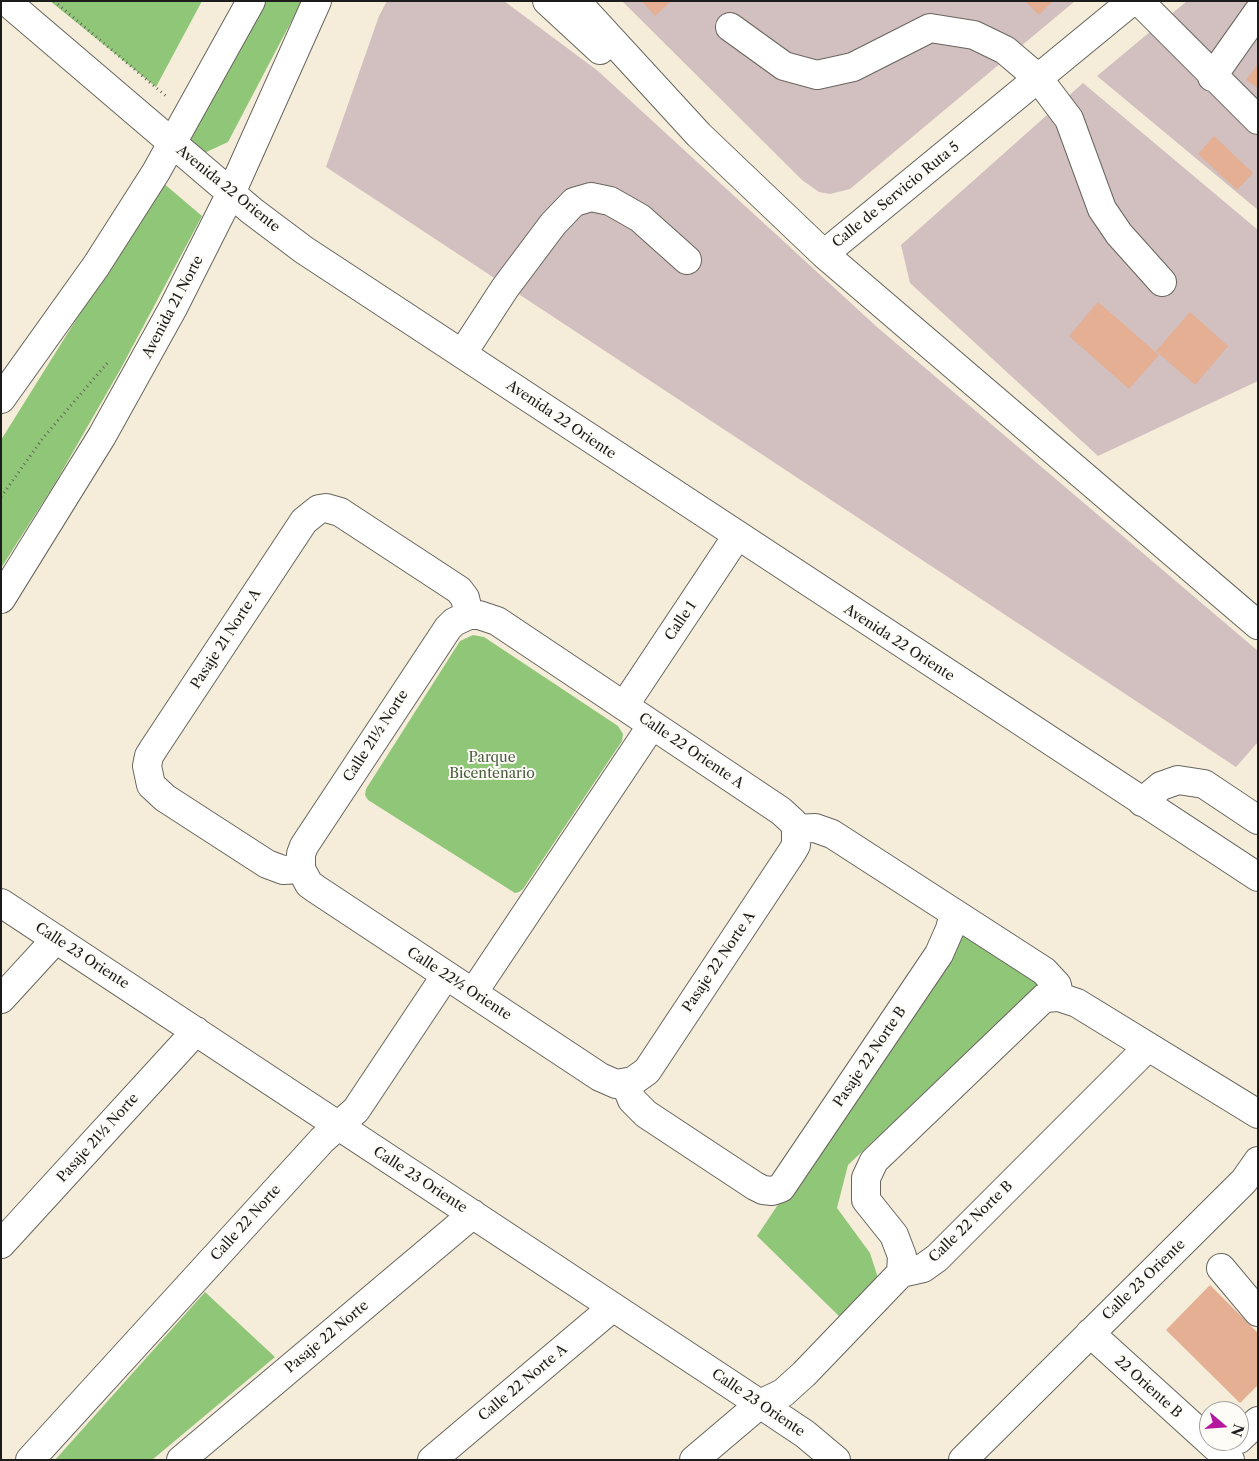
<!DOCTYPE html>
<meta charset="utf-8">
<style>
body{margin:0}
#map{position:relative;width:1259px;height:1461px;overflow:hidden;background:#f5edda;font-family:"Libre Caslon Text",serif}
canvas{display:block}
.frame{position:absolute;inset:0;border:2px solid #1c1c1c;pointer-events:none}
.north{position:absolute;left:1199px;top:1401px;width:50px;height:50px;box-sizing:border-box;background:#fdfcf7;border:1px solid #a3a29f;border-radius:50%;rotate:108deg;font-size:14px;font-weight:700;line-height:20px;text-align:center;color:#1c1c1c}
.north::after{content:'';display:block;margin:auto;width:18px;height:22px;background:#b5179e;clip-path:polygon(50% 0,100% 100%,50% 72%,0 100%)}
</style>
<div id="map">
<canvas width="1259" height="1461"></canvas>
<div class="frame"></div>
<div class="north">N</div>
</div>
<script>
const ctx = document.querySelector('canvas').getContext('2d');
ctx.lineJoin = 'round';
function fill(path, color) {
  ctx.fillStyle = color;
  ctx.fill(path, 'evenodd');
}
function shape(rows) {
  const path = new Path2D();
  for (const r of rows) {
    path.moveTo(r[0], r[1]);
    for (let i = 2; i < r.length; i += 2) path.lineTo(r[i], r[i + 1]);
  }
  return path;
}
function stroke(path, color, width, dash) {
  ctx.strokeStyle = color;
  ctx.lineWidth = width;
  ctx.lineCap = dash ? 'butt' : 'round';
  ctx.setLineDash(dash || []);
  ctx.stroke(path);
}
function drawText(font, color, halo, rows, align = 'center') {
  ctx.font = font + ' "Libre Caslon Text",serif';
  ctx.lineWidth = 4;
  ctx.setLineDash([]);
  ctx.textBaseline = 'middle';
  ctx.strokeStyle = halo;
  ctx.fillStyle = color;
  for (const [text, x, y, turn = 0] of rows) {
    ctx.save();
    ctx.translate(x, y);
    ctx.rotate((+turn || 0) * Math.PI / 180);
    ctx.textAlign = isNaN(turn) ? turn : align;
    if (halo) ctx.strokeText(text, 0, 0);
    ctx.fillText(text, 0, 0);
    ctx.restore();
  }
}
fill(shape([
 [387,1,504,1,598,71,877,327,1258,651,1258,742,1236,767,326,167,379,16],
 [622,1,1075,1,850,189,830,194,819,192,802,180],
 [1187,1,1258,1,1258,210,1097,76],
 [1083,83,1258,230,1258,381,1098,456,910,283,901,245]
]), '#d2bfbf');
fill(shape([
 [50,1,202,1,156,87],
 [264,1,302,1,228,142,202,154,188,145,190,125],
 [162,182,202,216,120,370,54,485,1,568,1,440],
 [473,635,484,637,618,726,623,734,622,741,523,889,519,892,515,893,368,800,365,795,366,789,460,641],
 [960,932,1040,983,848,1165,837,1208,870,1253,880,1284,841,1318,757,1236],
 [205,1292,275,1357,152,1460,55,1460]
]), '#90c678');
fill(shape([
 [642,1,671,1,655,16],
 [1025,1,1053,1,1039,15],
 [1258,64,1258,88,1246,80],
 [1214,136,1253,173,1237,190,1198,154],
 [1098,302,1159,355,1129,389,1069,336],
 [1190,312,1228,346,1195,385,1156,351],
 [1210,1285,1258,1333,1258,1385,1240,1403,1166,1330]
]), '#e4af93');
const minor = shape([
 [6,1,252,211,304,250,1258,877],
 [547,1,600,50],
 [576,1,699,135,824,254,1258,625],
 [1139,1,1258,120],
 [730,27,784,66,817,75,853,67,930,28,974,35,1005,50,1038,78,1069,119,1102,209,1119,234,1162,282],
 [1212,77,1258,12],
 [824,254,1132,1],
 [462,354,505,288,553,224,574,202,591,197,610,201,640,218,687,260],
 [1,399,96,266,156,172,251,1],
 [1,599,102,436,173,308,231,193,317,1],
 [469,615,479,615,497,621,781,811,793,822,796,829,796,845,792,852,647,1071,633,1081,616,1084,600,1077,316,889,309,884,301,869,301,854,304,846,448,628,454,622,469,615],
 [624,706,737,536],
 [1142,802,1161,786,1178,780,1204,784,1258,820],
 [796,829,815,828,832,834,1044,971,1057,985,1059,997],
 [301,869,283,870,267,864,165,798,151,785,147,766,149,756,154,748,304,521,319,509,326,508,340,512,459,590,465,598,469,615],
 [1,903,760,1404,805,1434,836,1460],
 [473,993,652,725],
 [1,999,56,939],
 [625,1083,632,1100,646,1114,755,1186,763,1190,772,1191,781,1188,939,954,950,929,954,913],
 [1,1244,196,1031],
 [1221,1268,1258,1312],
 [901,1273,902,1256,894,1235,866,1200,866,1178,874,1161,1044,998,1059,997,1077,1003,1258,1114],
 [1090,1333,1230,1460],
 [1239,1439,1258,1421],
 [30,1460,322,1140,356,1110,446,975],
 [181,1460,473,1214],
 [432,1460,613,1307],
 [694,1460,760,1404,783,1393,804,1374,901,1273,923,1268,937,1258,1148,1047],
 [963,1460,1244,1181,1258,1161]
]);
stroke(minor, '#68655e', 30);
stroke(shape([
 [54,1,166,96],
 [1,497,43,438,109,361]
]), '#68655e', 3, [1, 4]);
stroke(minor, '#fff', 28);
drawText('14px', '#1c1c1c', '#fdfcf7', [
 ["Avenida 22 Oriente",228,189,39],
 ["Calle de Servicio Ruta 5",896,195,-39],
 ["Avenida 21 Norte",173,307,-62],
 ["Avenida 22 Oriente",561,420,34],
 ["Calle 1",681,621,-56],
 ["Pasaje 21 Norte A",226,639,-57],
 ["Avenida 22 Oriente",899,643,33],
 ["Calle 21½ Norte",376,736,-57],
 ["Calle 22 Oriente A",691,751,34],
 ["Calle 23 Oriente",82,956,33],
 ["Pasaje 22 Norte A",719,962,-56],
 ["Calle 22½ Oriente",459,984,33],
 ["Pasaje 22 Norte B",870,1057,-56],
 ["Pasaje 21½ Norte",98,1138,-48],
 ["Calle 23 Oriente",420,1180,33],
 ["Calle 22 Norte B",971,1222,-44],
 ["Calle 22 Norte",246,1223,-48],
 ["Calle 23 Oriente",1144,1280,-44],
 ["Pasaje 22 Norte",327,1337,-40],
 ["Calle 22 Norte A",523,1383,-40],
 ["22 Oriente B",1148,1387,42],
 ["Calle 23 Oriente",758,1403,34]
]);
drawText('14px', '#4a6041', '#fdfcf7', [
 ["Parque",492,758],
 ["Bicentenario",492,774]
]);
</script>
